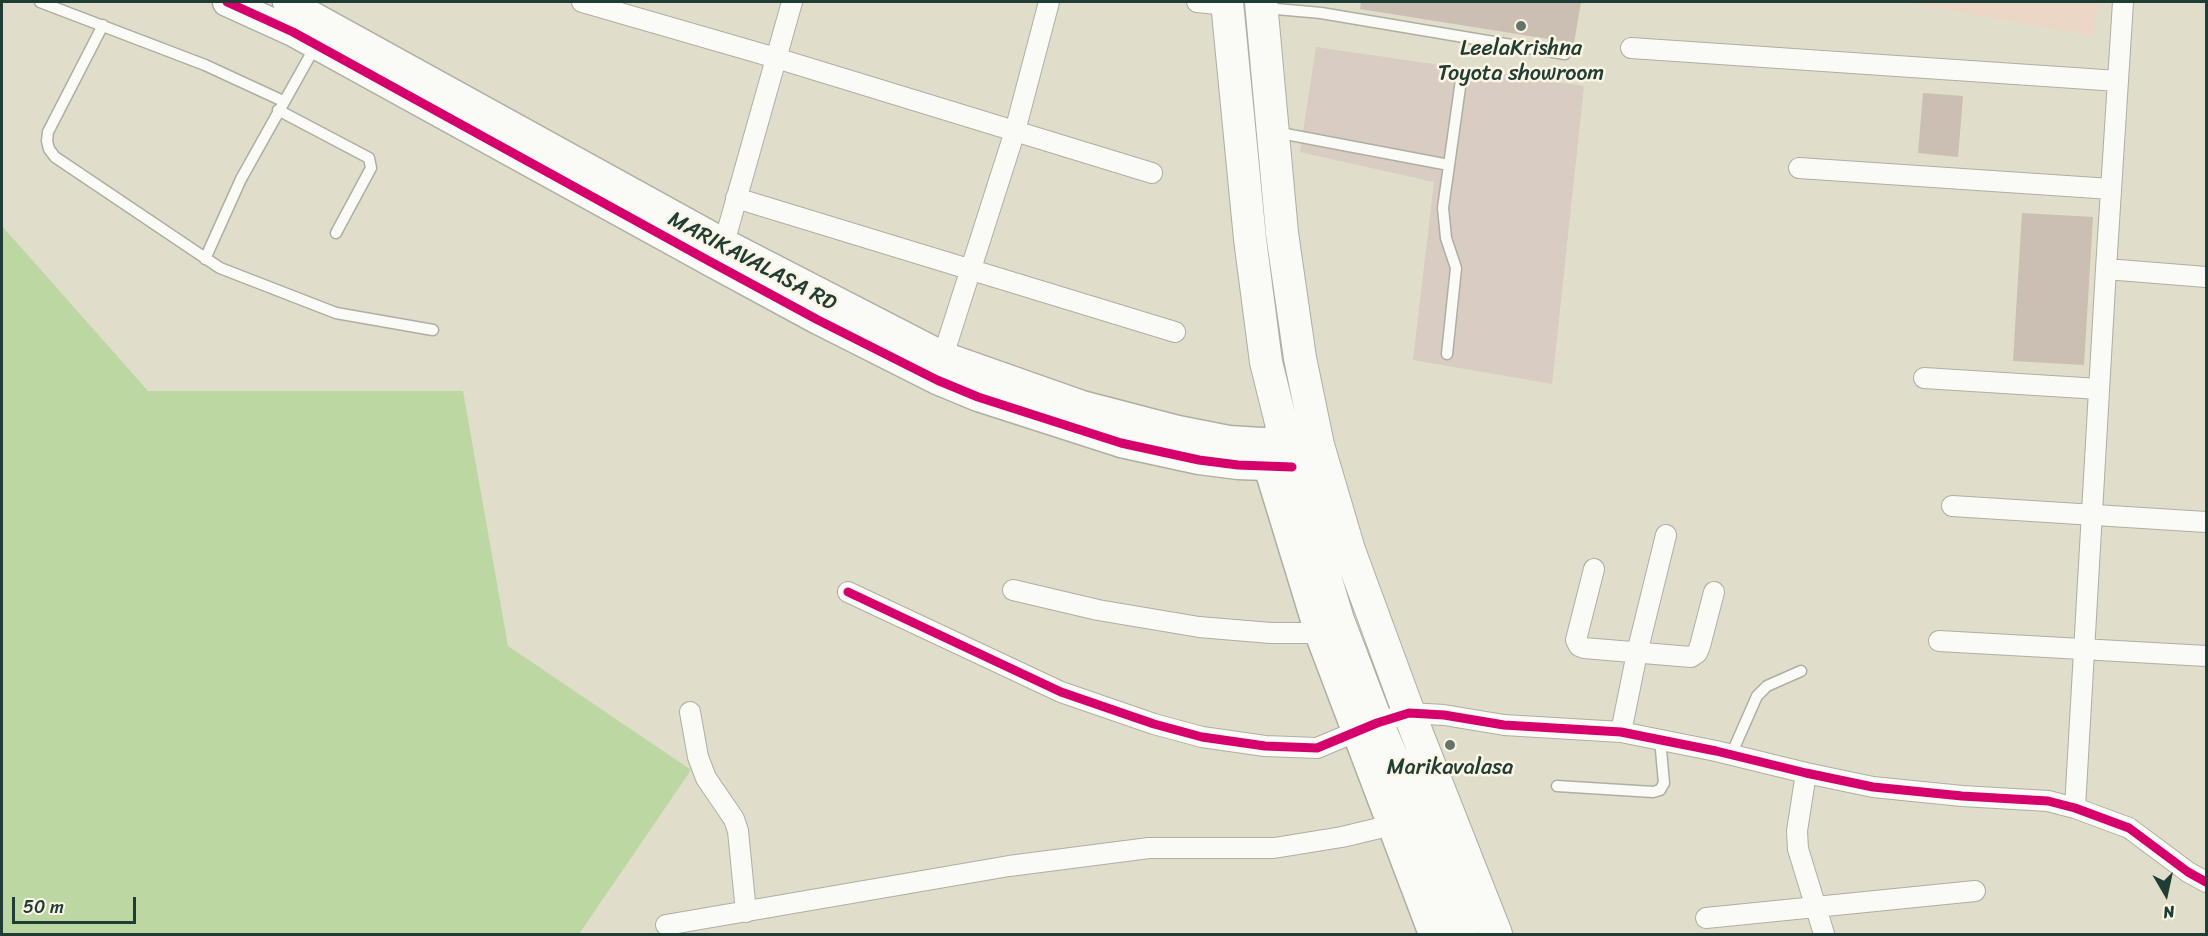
<!DOCTYPE html>
<style>
body{margin:0}
#map{position:relative;width:2208px;height:936px;overflow:hidden;background:#e0ddca;font-family:Sriracha,sans-serif}
canvas{display:block}
.frame{position:absolute;inset:0;border:3px solid #1f3d34;pointer-events:none}
.north{position:absolute;left:2136px;top:864px;width:60px;height:60px;-webkit-text-stroke:4px #fcf5e5;paint-order:stroke;rotate:171deg;font-size:16px;font-weight:700;line-height:24px;text-align:center;color:#1f3d34}
.north::after{content:'';display:block;margin:auto;width:21px;height:27px;background:#1f3d34;clip-path:polygon(50% 0,100% 100%,50% 72%,0 100%)}
.scale{position:absolute;left:12px;top:897px;width:124px;height:27px;box-sizing:border-box;border:3px solid #1f3d34;border-top:0;padding-left:8px;font-size:18px;line-height:21px;white-space:nowrap;color:#1f3d34;-webkit-text-stroke:4px #fcf5e5;paint-order:stroke}
</style>
<div id="map">
<canvas width="2208" height="936"></canvas>
<div class="frame"></div>
<div class="north">N</div>
<div class="scale">50 m</div>
</div>
<script>
const ctx = document.querySelector('canvas').getContext('2d');
ctx.lineJoin = 'round';
function fill(path, color) {
  ctx.fillStyle = color;
  ctx.fill(path, 'evenodd');
}
function shape(rows) {
  const path = new Path2D();
  for (const r of rows) {
    path.moveTo(r[0], r[1]);
    for (let i = 2; i < r.length; i += 2) path.lineTo(r[i], r[i + 1]);
  }
  return path;
}
function stroke(path, color, width, dash) {
  ctx.strokeStyle = color;
  ctx.lineWidth = width;
  ctx.lineCap = dash ? 'butt' : 'round';
  ctx.setLineDash(dash || []);
  ctx.stroke(path);
}
function drawText(font, color, halo, rows, align = 'center') {
  ctx.font = font + ' Sriracha,sans-serif';
  ctx.lineWidth = 5;
  ctx.setLineDash([]);
  ctx.textBaseline = 'middle';
  ctx.strokeStyle = halo;
  ctx.fillStyle = color;
  for (const [text, x, y, turn = 0] of rows) {
    ctx.save();
    ctx.translate(x, y);
    ctx.rotate((+turn || 0) * Math.PI / 180);
    ctx.textAlign = isNaN(turn) ? turn : align;
    if (halo) ctx.strokeText(text, 0, 0);
    ctx.fillText(text, 0, 0);
    ctx.restore();
  }
}
fill(shape([
 [1904,2,2099,2,2092,36]
]), '#ecd7c7');
fill(shape([
 [1316,47,1584,86,1552,384,1413,360,1434,182,1300,152]
]), '#d8ccc3');
fill(shape([
 [2,226,148,391,463,391,508,646,691,770,579,934,2,934]
]), '#bcd7a2');
fill(shape([
 [1361,2,1581,2,1574,43,1360,9],
 [1923,93,1963,96,1958,157,1918,153],
 [2022,213,2093,217,2084,365,2013,361]
]), '#cbbeb2');
const lane = shape([
 [40,2,205,65,283,101],
 [1265,8,1321,13,1565,54],
 [103,25,48,132,47,141,49,149,55,157,220,268,336,313,433,330],
 [278,110,369,158,371,168,336,233],
 [1275,132,1449,165],
 [205,259,241,179,316,45],
 [1447,354,1456,268,1446,238,1443,208,1461,80],
 [1731,755,1757,696,1767,686,1801,671],
 [1557,786,1653,792,1660,790,1664,783,1660,739]
]);
const street = shape([
 [582,2,776,58,1152,173],
 [1197,2,1227,5],
 [1631,48,2118,81],
 [1799,168,2111,189],
 [736,198,1175,332],
 [724,243,792,2],
 [2106,269,2206,277],
 [943,356,1015,131,1049,2],
 [1924,378,2099,389],
 [1952,506,2206,522],
 [1594,569,1576,640,1579,646,1584,648,1691,657,1697,653,1700,646,1714,592],
 [1013,590,1098,610,1199,627,1271,633,1319,633],
 [848,592,1061,692,1154,724,1202,737,1265,746,1317,748,1377,723,1409,713,1444,715,1504,725,1621,732,1716,751,1806,773,1873,787,1962,796,2048,801,2075,808,2129,828,2188,872,2206,882],
 [1939,641,2206,656],
 [690,712,698,757,706,778,734,819,738,831,746,912],
 [1621,732,1637,653,1666,535],
 [1806,773,1797,831,1798,849,1824,934],
 [2075,808,2106,269,2123,2],
 [1706,918,1975,891],
 [666,925,1009,866,1149,848,1274,848,1342,837,1392,825]
]);
const secondary = shape([
 [227,2,293,32,709,261,818,320,937,380,978,397,1121,443,1199,460,1238,465,1292,467],
 [287,2,724,243,943,356,1082,405,1178,430,1229,440,1261,442,1286,441],
 [1263,450,1319,633,1433,934]
]);
const primary = shape([
 [1227,2,1250,239,1266,362,1292,467,1338,620,1377,723,1408,794,1462,934],
 [1261,2,1282,233,1300,358,1318,445,1349,550,1409,713,1496,934]
]);
stroke(lane, '#aeafa2', 13);
stroke(street, '#aeafa2', 22);
stroke(secondary, '#aeafa2', 31);
stroke(primary, '#aeafa2', 34);
stroke(lane, '#fafaf7', 10);
stroke(street, '#fafaf7', 20);
stroke(secondary, '#fafaf7', 28);
stroke(primary, '#fafaf7', 32);
stroke(shape([
 [227,2,293,32,709,261,818,320,937,380,978,397,1121,443,1199,460,1238,465,1292,467],
 [848,592,1061,692,1154,724,1202,737,1265,746,1317,748,1377,723,1409,713,1444,715,1504,725,1621,732,1716,751,1806,773,1873,787,1962,796,2048,801,2075,808,2129,828,2188,872,2206,882]
]), '#d6006c', 9);
for (const [x, y, r, color] of [
 [1521,26,6,"#637568"],
 [1450,745,6,"#637568"]
]) {
  const dot = new Path2D();
  dot.arc(x, y, r, 0, 2 * Math.PI);
  ctx.fillStyle = color;
  ctx.fill(dot);
  stroke(dot, '#fcf5e5', 2);
}
drawText('22px', '#1f3d34', '#fcf5e5', [
 ["LeelaKrishna",1521,49],
 ["Toyota showroom",1521,74],
 ["Marikavalasa",1450,768]
]);
drawText('22px', '#1f3d34', '#fcf5e5', [
 ["MARIKAVALASA RD",752,262,28]
]);
</script>
